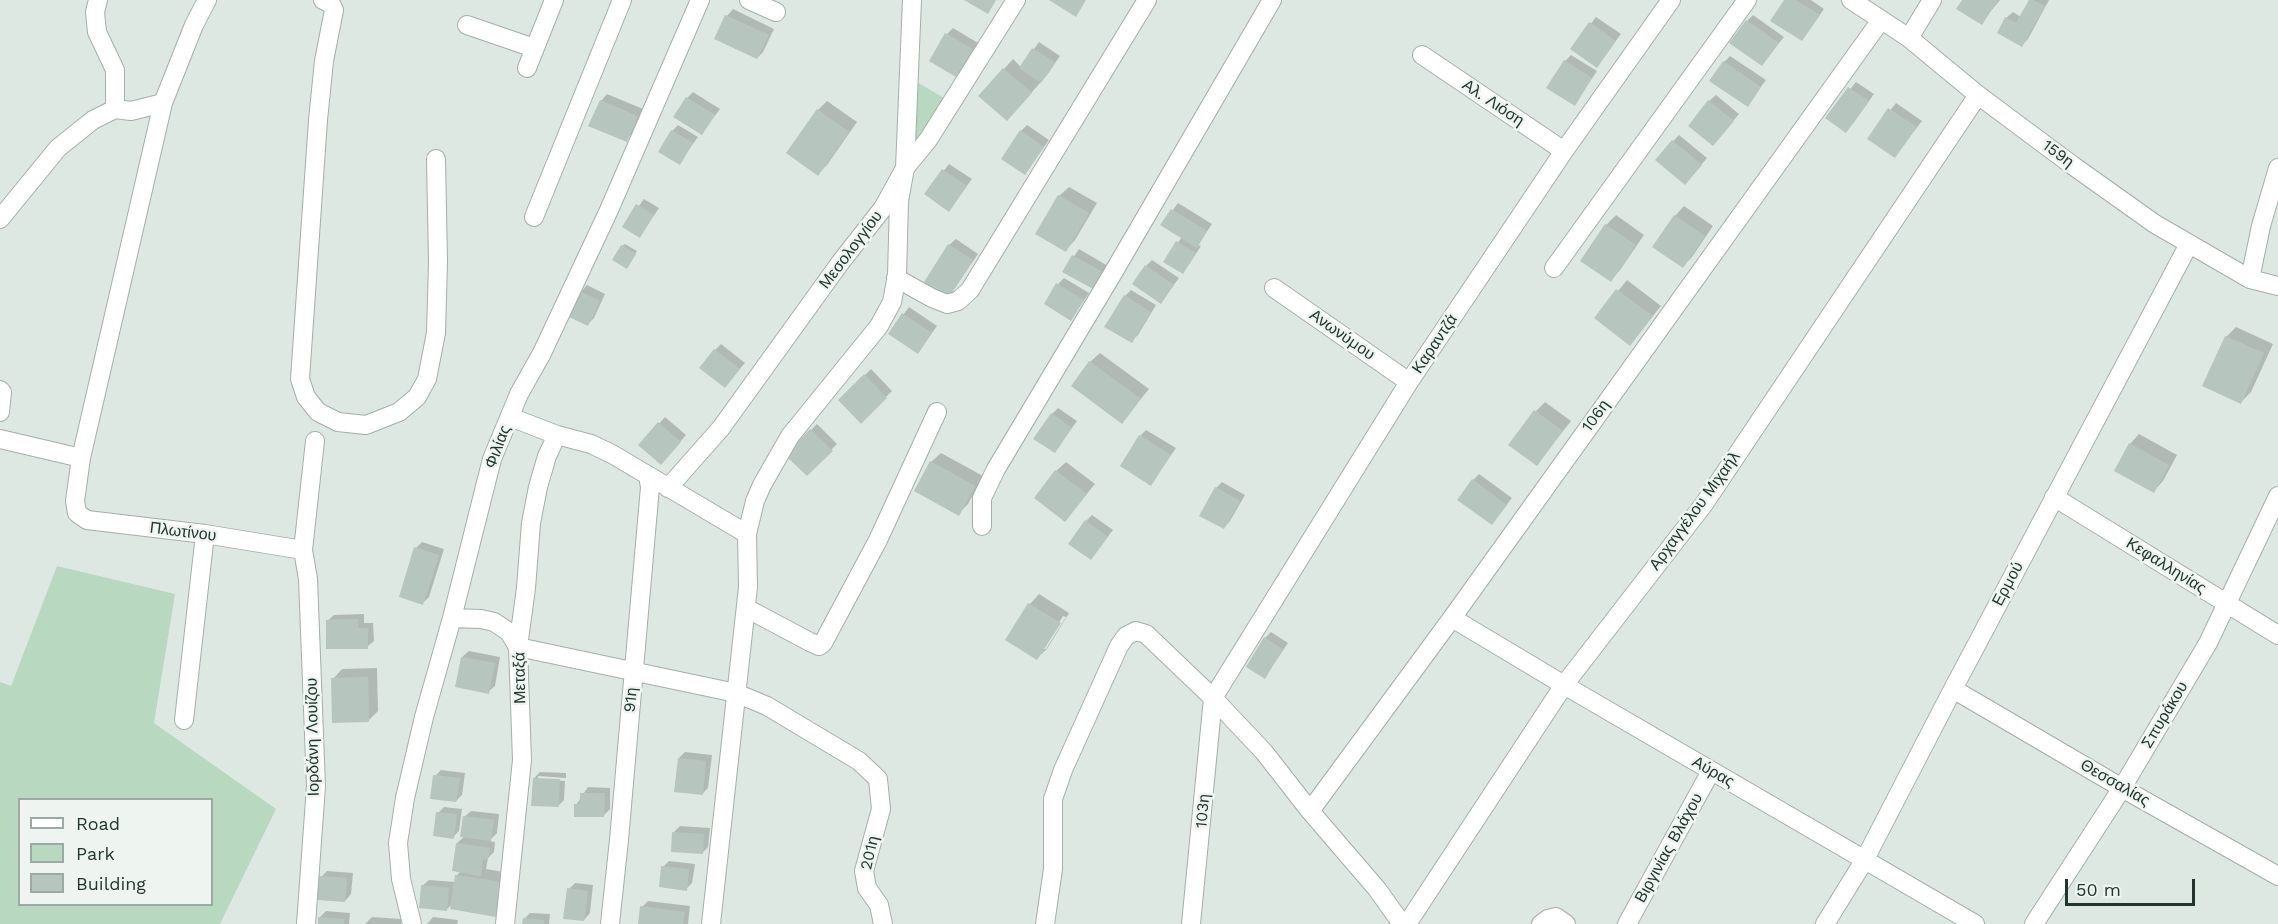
<!DOCTYPE html>
<meta charset="utf-8">
<style>
body{margin:0}
#map{position:relative;width:2278px;height:924px;overflow:hidden;background:#dee8e3;font-family:"Work Sans",sans-serif}
canvas{display:block}
.legend{position:absolute;left:18px;top:798px;width:195px;height:108px;box-sizing:border-box;background:#eef5f1;border:2px solid #9ca9a4;margin:0;padding:8px 10px;list-style:none;font-size:18px;color:#213630}
.legend li{display:flex;align-items:center;gap:12px;height:30px}
.legend b{width:30px;border:2px solid #9ca9a4}
.scale{position:absolute;left:2065px;top:879px;width:130px;height:27px;box-sizing:border-box;border:3px solid #213630;border-top:0;padding-left:8px;font-size:18px;line-height:21px;white-space:nowrap;color:#213630;-webkit-text-stroke:4px #eef5f1;paint-order:stroke}
</style>
<div id="map">
<canvas width="2278" height="924"></canvas>
<ul class="legend">
<li><b style="height:8px;background:#fff"></b>Road</li>
<li><b style="height:16px;background:#b9d8c0"></b>Park</li>
<li><b style="height:16px;background:#b7c5bf"></b>Building</li>
</ul>
<div class="scale">50 m</div>
</div>
<script>
const ctx = document.querySelector('canvas').getContext('2d');
ctx.lineJoin = 'round';
function fill(path, color) {
  ctx.fillStyle = color;
  ctx.fill(path, 'evenodd');
}
function shape(rows) {
  const path = new Path2D();
  for (const r of rows) {
    path.moveTo(r[0], r[1]);
    for (let i = 2; i < r.length; i += 2) path.lineTo(r[i], r[i + 1]);
  }
  return path;
}
function stroke(path, color, width, dash) {
  ctx.strokeStyle = color;
  ctx.lineWidth = width;
  ctx.lineCap = dash ? 'butt' : 'round';
  ctx.setLineDash(dash || []);
  ctx.stroke(path);
}
function drawText(font, color, halo, rows, align = 'center') {
  ctx.font = font + ' "Work Sans",sans-serif';
  ctx.lineWidth = 5;
  ctx.setLineDash([]);
  ctx.textBaseline = 'middle';
  ctx.strokeStyle = halo;
  ctx.fillStyle = color;
  for (const [text, x, y, turn = 0] of rows) {
    ctx.save();
    ctx.translate(x, y);
    ctx.rotate((+turn || 0) * Math.PI / 180);
    ctx.textAlign = isNaN(turn) ? turn : align;
    if (halo) ctx.strokeText(text, 0, 0);
    ctx.fillText(text, 0, 0);
    ctx.restore();
  }
}
fill(shape([
 [917,82,944,98,915,145],
 [57,566,175,594,154,723,276,809,220,924,0,924,0,682,11,686],
 [20,800,212,800,212,904,20,904]
]), '#b9d8c0');
fill(shape([
 [1786,0,1811,0,1824,9,1802,40],
 [1964,0,2000,0,1981,23],
 [2030,0,2049,0,2028,39,2022,45,2006,18,2013,12,2021,17],
 [733,9,774,29,763,52,757,58,716,38,727,16],
 [1753,15,1784,37,1762,64,1747,21],
 [1596,17,1621,34,1597,66,1572,48],
 [953,28,978,43,962,69,956,75,947,34],
 [1039,42,1060,56,1047,75,1017,109,1004,69,1013,59,1021,67],
 [1571,55,1597,71,1575,104,1565,61],
 [1730,56,1766,80,1747,105,1724,62],
 [1856,82,1874,94,1852,125,1827,118],
 [693,92,720,109,702,133,687,98],
 [607,94,643,109,632,134,626,140,601,101],
 [1716,95,1739,114,1713,144,1709,101],
 [827,101,857,122,827,165,818,174,818,110],
 [1896,103,1922,121,1895,156,1869,138],
 [678,125,698,137,679,163,672,131],
 [1027,125,1049,140,1025,173,1021,131],
 [1679,135,1707,158,1691,177,1673,141],
 [949,164,972,179,949,210,926,194],
 [1069,187,1097,203,1075,240,1066,250,1059,196],
 [644,199,659,208,640,236,624,226],
 [1178,203,1212,224,1198,245,1201,246,1188,266,1182,272,1165,261,1182,237,1162,225],
 [1684,206,1713,226,1692,257,1683,266,1675,216],
 [1616,215,1644,235,1620,270,1611,280,1582,260,1606,225],
 [956,239,978,254,949,296,949,245],
 [625,244,637,251,629,264,622,246],
 [1079,249,1108,266,1093,287,1064,271],
 [1152,260,1179,278,1161,302,1146,266],
 [1064,278,1089,293,1071,319,1058,284],
 [1627,280,1661,306,1630,344,1596,318],
 [587,285,605,294,594,318,588,324,569,315,581,292],
 [1131,290,1156,305,1138,335,1131,341,1125,296],
 [909,307,937,326,918,352,890,333],
 [2236,327,2273,344,2251,392,2241,402,2204,385,2226,337],
 [721,344,745,363,725,386,715,350],
 [1100,353,1149,389,1122,422,1090,362],
 [871,369,892,391,861,422,840,400],
 [1545,402,1571,421,1537,464,1536,411],
 [1058,408,1077,421,1055,451,1052,414],
 [665,417,686,435,667,457,640,445],
 [817,424,837,444,807,474,787,455],
 [1146,430,1176,448,1151,484,1140,436],
 [2139,434,2177,455,2163,481,2154,491,2130,444],
 [941,453,983,476,968,504,958,514,931,462],
 [1066,462,1095,484,1065,520,1056,471],
 [1479,474,1512,498,1492,523,1473,480],
 [1222,482,1245,495,1230,521,1224,528,1216,488],
 [1092,515,1113,530,1091,558,1086,521],
 [422,542,444,549,429,597,423,603,416,548],
 [1039,594,1069,613,1047,649,1037,658,1007,640,1030,604],
 [1063,616,1066,617,1046,649,1042,649],
 [364,614,364,623,373,623,374,641,367,647,327,621,334,615],
 [1271,632,1288,643,1265,677,1265,638],
 [469,651,500,657,495,686,488,692,462,657],
 [377,668,378,711,368,721,333,679,342,669],
 [685,752,712,755,708,788,702,794,679,758],
 [441,770,465,773,462,795,456,801,435,776],
 [540,772,566,773,566,778,538,776,538,779,565,781,564,800,558,806,534,778],
 [588,787,610,788,610,809,604,815,576,805],
 [444,807,462,809,459,831,453,837,438,813],
 [471,811,499,814,497,833,489,841,495,842,494,852,488,858,486,869,510,873,505,905,496,915,452,904,446,910,422,886,429,880,455,882,456,876,461,871,457,843,465,836,464,817],
 [680,826,710,828,708,847,702,853,674,832],
 [669,861,695,864,692,883,686,889,663,867],
 [327,871,353,873,351,894,345,901,321,877],
 [575,883,593,885,590,913,584,920,569,889],
 [648,901,690,906,688,924,640,924,642,907],
 [326,911,350,913,349,924,319,924,320,917],
 [530,913,550,914,549,924,524,924,524,919],
 [372,917,401,919,401,924,365,924],
 [433,917,458,920,457,924,427,924]
]), '#0003');
fill(shape([
 [964,0,996,0,988,14],
 [1049,0,1086,0,1076,17],
 [1784,0,1796,0,1820,15,1802,41,1770,21],
 [1962,0,1998,0,1982,25,1956,9],
 [2029,0,2033,0,2045,6,2022,47,1997,33,2005,17,2016,23],
 [725,15,769,35,757,59,714,39],
 [1746,20,1779,43,1762,66,1729,43],
 [1589,22,1616,41,1597,68,1570,49],
 [945,33,973,49,956,77,929,61],
 [1032,48,1055,62,1041,83,1019,68],
 [1564,60,1592,78,1575,106,1546,88],
 [1723,61,1761,87,1748,107,1709,81],
 [1003,68,1032,93,1007,121,978,96],
 [1848,87,1869,101,1846,133,1825,118],
 [686,97,715,115,702,135,673,117],
 [600,100,638,116,627,142,588,126],
 [1708,100,1734,121,1713,146,1688,126],
 [1888,108,1917,127,1895,158,1867,139],
 [817,109,849,132,818,176,786,153],
 [671,130,693,143,680,165,658,152],
 [1020,130,1044,147,1025,175,1001,159],
 [1672,140,1702,165,1685,185,1655,160],
 [942,169,967,186,949,212,924,194],
 [1058,195,1089,213,1066,252,1035,234],
 [636,204,654,215,640,238,622,227],
 [1171,209,1207,231,1197,248,1160,225],
 [1674,215,1705,236,1683,268,1652,247],
 [1605,224,1636,245,1611,282,1580,261],
 [1176,241,1196,253,1183,274,1163,262],
 [948,244,973,260,949,298,924,282],
 [621,245,636,254,627,269,612,260],
 [1072,255,1103,272,1093,289,1062,272],
 [1145,265,1174,285,1161,304,1132,284],
 [1056,283,1084,300,1071,321,1044,304],
 [1616,289,1653,316,1630,346,1594,318],
 [579,291,600,301,588,326,567,316],
 [1124,295,1151,312,1132,343,1104,327],
 [902,313,932,333,918,354,888,334],
 [2225,336,2264,353,2241,404,2202,386],
 [714,349,740,369,725,388,699,368],
 [1089,361,1141,399,1122,424,1071,386],
 [864,374,887,398,861,424,838,400],
 [1534,410,1563,431,1537,466,1508,445],
 [1051,413,1072,428,1055,453,1033,439],
 [658,422,681,442,661,465,638,445],
 [810,429,833,451,807,476,785,455],
 [1139,435,1171,455,1151,486,1120,466],
 [2129,443,2169,465,2154,493,2114,471],
 [930,461,975,486,959,516,914,491],
 [1055,470,1087,494,1065,522,1034,498],
 [1472,479,1507,505,1492,525,1457,500],
 [1215,487,1240,501,1224,529,1199,516],
 [1085,520,1108,537,1091,560,1068,544],
 [414,547,439,555,423,605,399,597],
 [1028,603,1061,623,1037,660,1005,640],
 [358,619,358,628,368,628,368,649,326,649,326,620],
 [1264,637,1283,649,1265,679,1246,667],
 [461,657,495,663,489,694,455,687],
 [368,677,369,722,332,723,331,678],
 [678,758,706,761,703,795,674,792],
 [433,775,460,778,456,802,430,799],
 [533,778,560,779,559,807,531,806],
 [580,793,605,793,604,817,574,817,574,804,580,804],
 [436,812,457,814,454,839,433,836],
 [463,816,494,820,491,841,460,837],
 [672,832,704,834,703,854,671,852],
 [456,843,490,848,488,860,483,859,481,876,452,871],
 [661,866,689,869,687,891,659,887],
 [455,875,502,882,496,917,450,909],
 [319,876,347,878,345,902,317,900],
 [421,885,449,888,447,911,419,908],
 [567,888,588,891,584,921,563,919],
 [640,906,685,912,683,924,638,924],
 [318,917,344,919,344,924,318,924],
 [523,918,544,920,544,924,522,924]
]), '#b7c5bf');
const minor = shape([
 [98,0,95,12,97,32,115,70,115,109],
 [207,0,194,25,163,103,81,458,75,501,77,513,87,520,205,534,303,550],
 [323,0,331,4,334,10,324,61,318,120,300,379,306,397,318,412,338,422,366,425,399,412,417,397,427,379,436,333,438,262,436,159],
 [749,0,776,12],
 [1851,0,1909,38,1978,95,2072,165,2155,224,2250,279,2278,286],
 [467,25,534,48],
 [1909,38,1932,0],
 [1422,55,1564,151],
 [527,68,554,0],
 [534,217,622,0],
 [0,219,58,148,93,120,115,109,131,111,163,103],
 [1554,268,1747,0],
 [896,278,932,298,947,304,958,301,970,290,1147,0],
 [2250,279,2261,226,2278,168],
 [1274,288,1409,382],
 [0,390,2,392,0,412],
 [510,417,557,435,591,444,612,454,747,534],
 [0,439,81,458],
 [668,488,721,428,840,263,883,208,905,168,928,140,1016,0],
 [2054,497,2278,635],
 [982,526,982,498,996,469,1113,273,1272,0],
 [746,608,810,642,819,646,823,643,878,540,937,412],
 [452,618,481,619,494,622,509,632,518,647,736,693,767,706,859,761,878,779,881,809,864,871,867,888,879,905,883,924],
 [1452,618,1564,685,1975,924],
 [1953,689,2122,788,2278,876],
 [184,720,205,534],
 [1310,811,1452,618,1881,20],
 [306,924,316,786,308,579,303,550,315,441],
 [412,924,401,879,398,843,405,798,424,717,452,618,492,459,519,394,542,353,609,210,700,0],
 [505,924,522,760,518,647,526,588,531,523,538,487,547,456,557,435],
 [610,924,619,840,650,487,648,476],
 [711,924,748,587,747,534,755,501,762,485,790,436,879,326,892,302,897,275,899,201,905,168,912,0],
 [1045,924,1053,869,1053,799,1063,770,1119,646,1126,636,1136,631,1146,634,1213,698,1264,752,1310,811,1377,889,1402,924],
 [1191,924,1213,698,1409,382,1564,151,1671,0],
 [1407,924,1564,685,1704,504,1978,95],
 [1541,924,1548,919,1556,917,1566,924],
 [1627,924,1711,771],
 [1825,924,1864,861,1953,689,2189,244],
 [2034,924,2122,788,2208,643,2278,496]
]);
stroke(minor, '#a2afaa', 20);
stroke(minor, '#fff', 18);
drawText('16px', '#213630', '#eef5f1', [
 ["Αλ. Λιόση",1493,103,34],
 ["159η",2058,154,37],
 ["Μεσολογγίου",851,250,-53],
 ["Ανωνύμου",1342,335,35],
 ["Καραντζά",1435,344,-56],
 ["106η",1596,416,-54],
 ["Φιλίας",498,447,-69],
 ["Αρχαγγέλου Μιχαήλ",1695,511,-54],
 ["Πλωτίνου",183,532,7],
 ["Κεφαλληνίας",2166,566,32],
 ["Ερμού",2008,584,-62],
 ["Μεταξά",520,678,-91],
 ["91η",631,700,-85],
 ["Σπυράκου",2165,715,-59],
 ["Ιορδάνη Λουίζου",313,737,-91],
 ["Αύρας",1713,772,30],
 ["Θεσσαλίας",2115,783,30],
 ["103η",1203,811,-85],
 ["Βιργινίας Βλάχου",1669,848,-61],
 ["201η",870,853,-77]
]);
</script>
